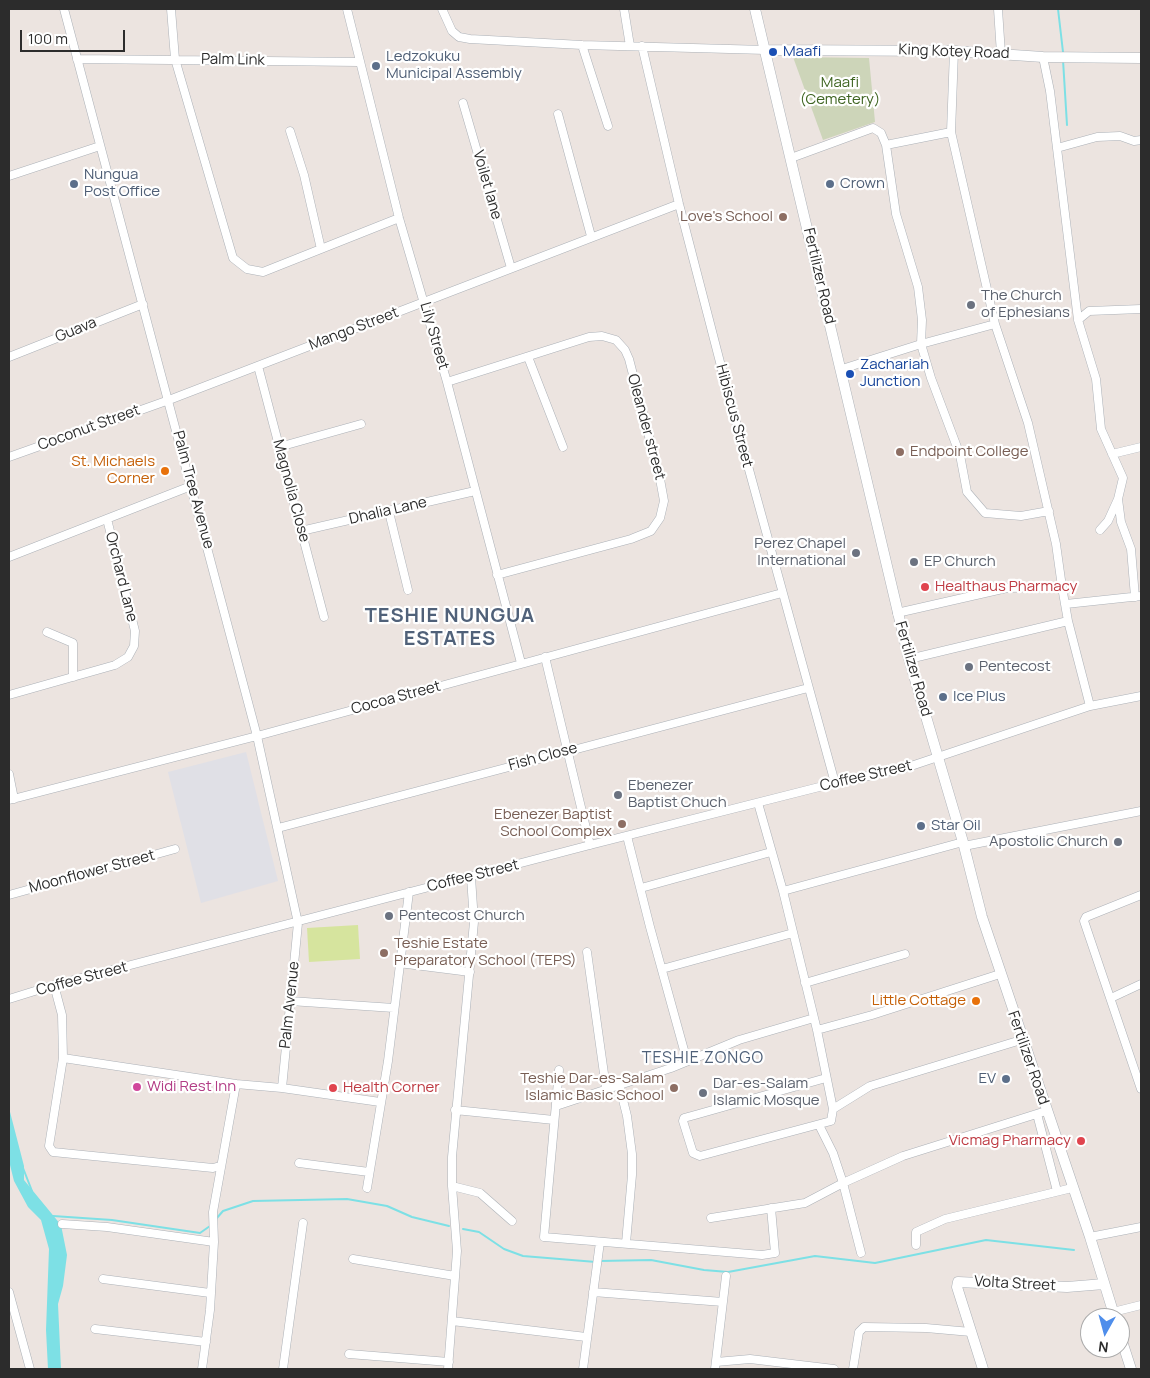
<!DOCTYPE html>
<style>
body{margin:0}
#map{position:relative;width:1150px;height:1378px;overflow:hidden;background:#ece4e0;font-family:Manrope,sans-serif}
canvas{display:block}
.frame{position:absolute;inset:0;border:10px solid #2c2c2c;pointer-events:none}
.north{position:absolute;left:1080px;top:1308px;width:50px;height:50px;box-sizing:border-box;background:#fff;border:1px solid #ababab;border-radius:50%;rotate:187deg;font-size:14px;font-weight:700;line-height:20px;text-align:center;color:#2c2c2c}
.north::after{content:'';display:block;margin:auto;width:18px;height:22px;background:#4f8eeb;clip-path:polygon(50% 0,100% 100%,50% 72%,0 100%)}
.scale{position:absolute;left:20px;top:30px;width:105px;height:22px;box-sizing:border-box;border:2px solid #2c2c2c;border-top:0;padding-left:6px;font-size:15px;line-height:18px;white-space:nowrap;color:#2c2c2c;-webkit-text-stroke:4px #fff;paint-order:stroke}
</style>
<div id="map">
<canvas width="1150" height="1378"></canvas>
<div class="frame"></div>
<div class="north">N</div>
<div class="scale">100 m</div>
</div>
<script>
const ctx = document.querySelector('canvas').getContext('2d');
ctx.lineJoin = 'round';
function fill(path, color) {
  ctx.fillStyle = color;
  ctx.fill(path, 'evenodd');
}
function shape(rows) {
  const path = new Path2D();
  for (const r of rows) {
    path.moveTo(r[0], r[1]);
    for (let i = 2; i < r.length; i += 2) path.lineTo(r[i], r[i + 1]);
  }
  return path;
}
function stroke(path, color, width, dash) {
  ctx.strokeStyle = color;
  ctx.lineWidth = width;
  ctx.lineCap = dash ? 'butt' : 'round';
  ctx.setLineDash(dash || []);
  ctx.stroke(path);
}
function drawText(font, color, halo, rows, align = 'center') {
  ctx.font = font + ' Manrope,sans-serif';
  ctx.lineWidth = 4.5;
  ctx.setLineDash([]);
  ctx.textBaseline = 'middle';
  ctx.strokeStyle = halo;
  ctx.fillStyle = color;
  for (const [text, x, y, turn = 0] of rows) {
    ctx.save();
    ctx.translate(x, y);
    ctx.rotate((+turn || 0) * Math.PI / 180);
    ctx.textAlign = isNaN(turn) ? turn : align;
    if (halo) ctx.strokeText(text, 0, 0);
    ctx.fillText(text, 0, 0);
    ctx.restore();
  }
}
fill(shape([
 [246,752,278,881,201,903,168,772]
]), '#e0e0e6');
fill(shape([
 [793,57,869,58,875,122,823,140]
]), '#cdd5b9');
fill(shape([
 [358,925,360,959,309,962,307,928]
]), '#d6e49e');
fill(shape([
 [9,1108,24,1166,24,1180,61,1225,67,1255,63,1286,58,1304,61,1369,48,1369,46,1330,49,1249,41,1220,28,1207,14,1181,9,1161]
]), '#7de0e5');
stroke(shape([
 [1058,9,1063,52],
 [1063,60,1067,125],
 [23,1168,32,1191],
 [53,1216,112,1220,200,1233,210,1226],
 [216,1219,223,1211,253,1201,347,1199,387,1206,412,1217,449,1226],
 [463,1229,479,1232,504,1249,523,1256,596,1262],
 [600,1261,651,1260,704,1270,728,1272,815,1256,875,1263,986,1240,1074,1250]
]), '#7de0e5', 2);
const minor = shape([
 [64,9,257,736,298,923,282,1088],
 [171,9,175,59,233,258,247,269,263,272,399,218],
 [347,9,399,218,447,382,521,663],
 [442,9,452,31,459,37,470,39,582,45,766,50],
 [624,9,630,46],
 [998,9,1001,54],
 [582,45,608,126],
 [642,46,679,204,728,393,835,783],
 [954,51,951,132,995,324],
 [1043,57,1050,91,1078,320,1096,379,1101,429,1123,478,1118,499,1108,521,1100,530],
 [77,59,359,62],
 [463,103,511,268],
 [558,114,591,236],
 [290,131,304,175,321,249],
 [886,145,951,132],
 [1057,148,1097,137,1120,136,1134,141,1141,140],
 [791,158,873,128,881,133,886,145,896,214,918,287,922,320,921,344,931,378,960,455,967,492,985,513,1021,516,1049,511],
 [9,176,100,146],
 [1078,320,1089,311,1141,309],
 [9,357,143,304],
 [528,357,563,447],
 [258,366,324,617],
 [842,369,921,344,995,324,1028,423,1056,544,1062,587],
 [447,382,589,337,602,336,616,340,625,350,629,359,660,479,664,501,660,518,651,531,631,539,497,575],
 [279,447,361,424],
 [1112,454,1141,447],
 [9,457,169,400,679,204],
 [1118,499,1121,522,1131,549,1135,597],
 [389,512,408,590],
 [301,531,475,491],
 [9,557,191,486],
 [1066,604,1141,596],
 [897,613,1007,588,1062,587,1068,621],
 [47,632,73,643,73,677],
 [545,657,590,845],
 [909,659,1068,621,1090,706],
 [9,695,115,665,128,657,134,646,135,631,107,519],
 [9,774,14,799],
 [9,800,257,736,782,593],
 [758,803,783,891,963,842],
 [278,828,808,688],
 [627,836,650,927,687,1061],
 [964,846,1141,811],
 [641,888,771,852],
 [783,891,817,1030,872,1015,1000,974],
 [9,895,175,849],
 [1141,895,1086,917,1084,921,1141,1089],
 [587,952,606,1088],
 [399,963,470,972],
 [662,969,793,933],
 [805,983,905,954],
 [54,985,62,1015,63,1058],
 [1111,998,1141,984],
 [9,999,54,985,590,845,835,783,905,768,1090,706,1141,696],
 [290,1001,394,1008],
 [817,1030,833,1109,870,1086,1021,1040],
 [559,1070,544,1237,762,1255,775,1253,771,1208],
 [826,1078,695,1115,684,1118,683,1121,693,1153,700,1156,831,1121,833,1109],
 [236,1084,282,1088,380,1102],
 [619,1084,627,1116,632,1154,632,1175,626,1243],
 [556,1106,671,1068,739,1040,814,1018],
 [455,1110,554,1120],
 [1037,1114,1057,1191],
 [819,1125,833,1153,843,1183,861,1253],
 [299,1163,369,1172],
 [452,1186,480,1193,512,1221],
 [367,1188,388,1061,409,892],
 [711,1218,805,1203,843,1183,903,1156,1046,1111],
 [62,1224,107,1227,214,1242],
 [1090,1237,1141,1227],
 [916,1245,916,1232,945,1219,1072,1188],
 [353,1259,455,1276],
 [103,1279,210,1293],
 [9,1292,30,1369],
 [593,1292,723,1302],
 [1113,1312,1141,1305],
 [452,1321,586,1337],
 [95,1329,206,1342],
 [349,1354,449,1362],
 [716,1362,750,1359,834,1369],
 [202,1369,210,1310,214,1242,213,1212,236,1084,63,1058,49,1146,53,1152,213,1168,220,1166],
 [283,1369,303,1223],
 [448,1369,457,1251,452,1186,452,1157,474,922,471,877],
 [583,1369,600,1242],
 [715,1369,726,1276],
 [853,1369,859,1332,864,1327,926,1328,971,1332]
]);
const tertiary = shape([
 [755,9,909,659,963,842,982,917,1090,1237,1115,1318],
 [766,50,954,51,1043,57,1141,58],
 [1120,1335,1131,1369],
 [983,1369,957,1287,958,1282,1067,1287,1104,1284]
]);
stroke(minor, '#acb1b7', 9);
stroke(tertiary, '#acb1b7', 11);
stroke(minor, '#fff', 8);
stroke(tertiary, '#fff', 10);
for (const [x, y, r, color] of [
 [773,52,5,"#1a4fb4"],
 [376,66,5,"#5c6f8a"],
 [74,184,5,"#5c6f8a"],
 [830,184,5,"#5c6f8a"],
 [783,217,5,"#8d6e63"],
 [971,305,5,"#6b7280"],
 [850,374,5,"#1a4fb4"],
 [900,452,5,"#8d6e63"],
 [165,471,5,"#e8710a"],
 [856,553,5,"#6b7280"],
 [914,562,5,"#6b7280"],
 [925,587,5,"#e0444e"],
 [969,667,5,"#6b7280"],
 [943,697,5,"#5c6f8a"],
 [618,795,5,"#6b7280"],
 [622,824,5,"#8d6e63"],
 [921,826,5,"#5c6f8a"],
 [1118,842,5,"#6b7280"],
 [389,916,5,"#6b7280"],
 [384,953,5,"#8d6e63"],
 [976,1001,5,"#e8710a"],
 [1006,1079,5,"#5c6f8a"],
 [137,1087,5,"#d1479c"],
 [333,1088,5,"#e0444e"],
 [674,1088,5,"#8d6e63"],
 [703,1093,5,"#6b7280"],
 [1081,1141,5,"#e0444e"]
]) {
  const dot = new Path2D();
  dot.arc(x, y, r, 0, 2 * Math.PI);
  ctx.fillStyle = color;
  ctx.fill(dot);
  stroke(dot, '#fff', 2);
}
drawText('15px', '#164399', '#fff', [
 ["Maafi",783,52],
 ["Zachariah",860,365],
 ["Junction",860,382]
], 'left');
drawText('15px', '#2c2c2c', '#fff', [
 ["King Kotey Road",954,52,2],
 ["Palm Link",233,60,1],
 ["Voilet lane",487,185,74],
 ["Fertilizer Road",819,276,77],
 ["Mango Street",354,329,-21],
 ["Guava",76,330,-22],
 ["Lily Street",434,336,74],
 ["Hibiscus Street",734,416,75],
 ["Oleander street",646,427,75],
 ["Coconut Street",89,428,-20],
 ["Palm Tree Avenue",193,490,75],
 ["Magnolia Close",291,491,75],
 ["Dhalia Lane",388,511,-13],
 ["Orchard Lane",121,577,76],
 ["Fertilizer Road",913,669,74],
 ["Cocoa Street",396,698,-15],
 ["Fish Close",543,757,-15],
 ["Coffee Street",866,776,-13],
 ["Moonflower Street",92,872,-15],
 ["Coffee Street",473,876,-14],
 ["Coffee Street",82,979,-15],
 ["Palm Avenue",290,1005,-84],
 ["Fertilizer Road",1028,1058,71],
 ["Volta Street",1015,1284,3]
]);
drawText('15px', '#4e5e75', '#fff', [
 ["Ledzokuku",386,57],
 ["Municipal Assembly",386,74],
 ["Nungua",84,175],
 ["Post Office",84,192],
 ["Crown",840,184],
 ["Ice Plus",953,697],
 ["Star Oil",931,826],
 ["EV",996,1079,"right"]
], 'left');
drawText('15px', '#3e6421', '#fff', [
 ["Maafi",840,83],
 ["(Cemetery)",840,100]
]);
drawText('15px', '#785e54', '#fff', [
 ["Love's School",773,217],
 ["Endpoint College",910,452,"left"],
 ["Ebenezer Baptist",612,815],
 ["School Complex",612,832],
 ["Teshie Estate",394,944,"left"],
 ["Preparatory School (TEPS)",394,961,"left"],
 ["Teshie Dar-es-Salam",664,1079],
 ["Islamic Basic School",664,1096]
], 'right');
drawText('15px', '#5b616d', '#fff', [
 ["The Church",981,296],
 ["of Ephesians",981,313],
 ["Perez Chapel",846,544,"right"],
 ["International",846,561,"right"],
 ["EP Church",924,562],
 ["Pentecost",979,667],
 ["Ebenezer",628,786],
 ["Baptist Chuch",628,803],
 ["Apostolic Church",1108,842,"right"],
 ["Pentecost Church",399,916],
 ["Dar-es-Salam",713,1084],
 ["Islamic Mosque",713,1101]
], 'left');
drawText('15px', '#c56008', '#fff', [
 ["St. Michaels",155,462],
 ["Corner",155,479],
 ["Little Cottage",966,1001]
], 'right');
drawText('15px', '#be3a42', '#fff', [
 ["Healthaus Pharmacy",935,587],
 ["Health Corner",343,1088],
 ["Vicmag Pharmacy",1071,1141,"right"]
], 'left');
drawText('15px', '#b23c85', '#fff', [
 ["Widi Rest Inn",147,1087]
], 'left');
ctx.letterSpacing = '1px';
drawText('16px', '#506179', '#fff', [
 ["TESHIE ZONGO",703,1059]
]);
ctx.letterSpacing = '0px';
ctx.letterSpacing = '1px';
drawText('bold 20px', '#506179', '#fff', [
 ["TESHIE NUNGUA",450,616],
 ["ESTATES",450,639]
]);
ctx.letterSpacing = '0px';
</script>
